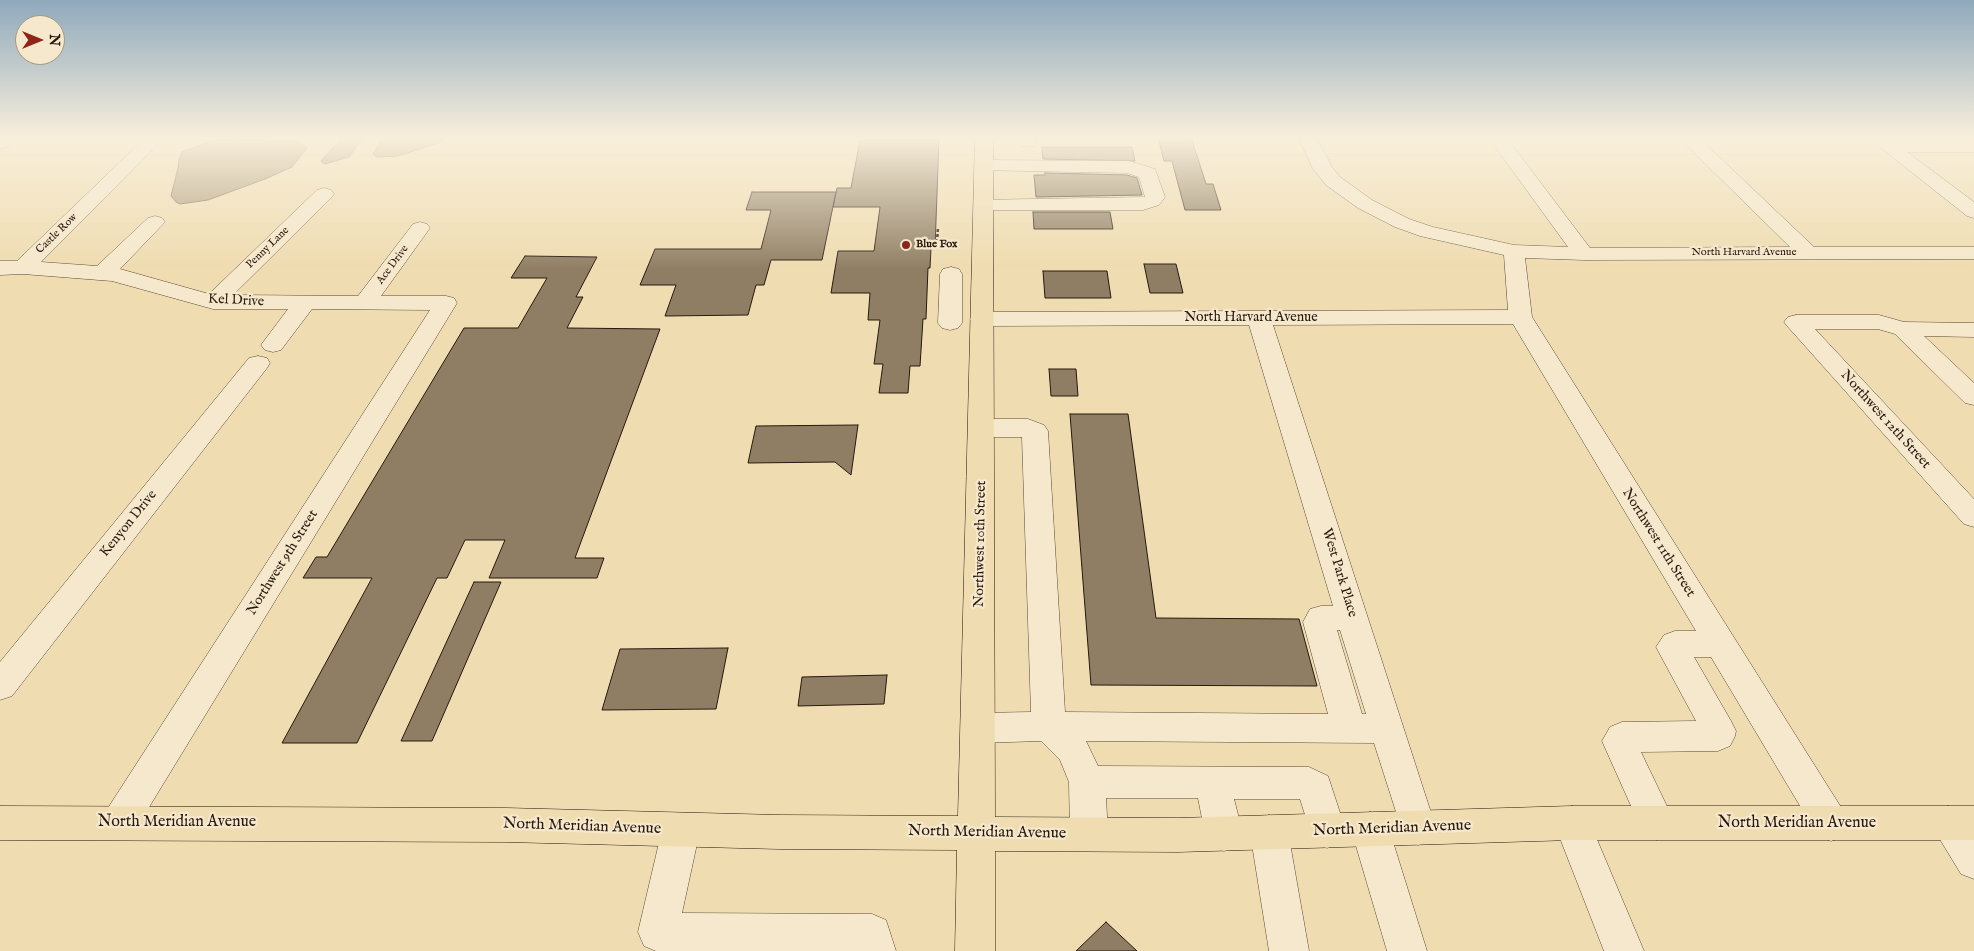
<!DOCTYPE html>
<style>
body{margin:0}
#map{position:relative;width:1974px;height:951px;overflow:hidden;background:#efdcb0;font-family:"IM FELL English",serif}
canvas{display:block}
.north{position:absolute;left:15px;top:15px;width:50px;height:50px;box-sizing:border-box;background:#f5e8cc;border:1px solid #a39580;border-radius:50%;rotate:90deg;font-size:14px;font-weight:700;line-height:20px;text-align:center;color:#28180f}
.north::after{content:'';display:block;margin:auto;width:18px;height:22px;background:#8f2418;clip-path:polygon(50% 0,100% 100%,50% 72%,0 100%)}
</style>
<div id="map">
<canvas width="1974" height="951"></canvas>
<div class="north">N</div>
</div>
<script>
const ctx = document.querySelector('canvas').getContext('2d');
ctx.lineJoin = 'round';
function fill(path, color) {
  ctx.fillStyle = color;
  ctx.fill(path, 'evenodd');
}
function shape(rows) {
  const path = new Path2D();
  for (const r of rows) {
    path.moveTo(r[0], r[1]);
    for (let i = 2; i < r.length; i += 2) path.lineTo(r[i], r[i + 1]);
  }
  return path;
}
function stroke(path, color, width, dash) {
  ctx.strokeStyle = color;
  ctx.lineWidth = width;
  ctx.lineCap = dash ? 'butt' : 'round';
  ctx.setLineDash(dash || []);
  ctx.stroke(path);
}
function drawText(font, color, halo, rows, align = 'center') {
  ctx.font = font + ' "IM FELL English",serif';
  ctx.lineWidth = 4.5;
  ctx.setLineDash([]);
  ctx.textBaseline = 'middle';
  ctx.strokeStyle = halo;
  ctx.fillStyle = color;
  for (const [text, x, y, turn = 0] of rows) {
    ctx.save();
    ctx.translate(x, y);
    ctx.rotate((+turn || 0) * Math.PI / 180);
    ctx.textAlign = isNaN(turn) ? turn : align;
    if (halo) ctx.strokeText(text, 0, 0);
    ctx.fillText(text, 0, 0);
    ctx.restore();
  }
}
const water = shape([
 [343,137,363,137,349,157,325,164,321,161,343,137],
 [383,137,447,137,438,143,398,156,377,157,373,154,383,137],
 [235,139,299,142,307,148,292,167,265,179,208,200,180,204,176,202,171,196,178,168,179,159,182,152,212,141,235,139]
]);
fill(water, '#ab9979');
stroke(water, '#77654f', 1);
const building = shape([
 [1158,137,1191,137,1206,184,1213,184,1221,210,1185,210,1172,161,1164,161,1158,137],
 [939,139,935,248,931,248,930,268,928,268,926,319,923,319,920,366,910,366,908,393,879,393,883,364,874,364,880,320,868,320,870,293,831,293,838,251,874,251,880,207,833,207,837,188,851,188,860,140,939,139],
 [1042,147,1132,147,1135,161,1043,159,1042,147],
 [1045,173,1127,175,1137,178,1142,195,1036,197,1034,175,1045,175,1045,173],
 [752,192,836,192,822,260,771,260,764,285,756,285,748,315,665,316,676,285,640,285,655,249,761,249,771,210,746,210,752,192],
 [1033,212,1110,212,1113,229,1034,229,1033,212],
 [525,256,597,257,576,297,583,297,567,328,660,329,575,558,604,558,597,578,489,578,505,540,465,540,447,578,437,578,357,743,282,743,372,578,303,578,316,557,327,557,464,328,518,328,547,278,511,278,525,256],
 [1144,264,1176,264,1183,293,1150,293,1144,264],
 [1043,271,1107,271,1111,298,1045,298,1043,271],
 [1049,369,1076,369,1078,396,1051,396,1049,369],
 [1070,414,1128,414,1156,618,1299,619,1317,686,1091,685,1070,414],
 [858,425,851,475,835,462,748,463,756,426,858,425],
 [474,582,501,582,432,741,401,741,474,582],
 [728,648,716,709,602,710,620,649,728,648],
 [887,675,884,704,798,706,802,677,887,675],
 [1106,922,1137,951,1076,951,1106,922]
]);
fill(building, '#8f7e63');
stroke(building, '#28180f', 1);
const minor = shape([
 [0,137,17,137,7,147,0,149,0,137],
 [146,137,165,137,41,262,97,266,148,218,155,216,162,218,165,222,120,269,209,294,317,190,324,188,331,190,334,194,331,198,233,295,358,296,413,224,420,222,427,224,430,228,381,296,446,296,454,298,457,303,132,835,119,840,106,835,101,823,106,811,430,310,312,309,281,350,273,352,265,350,261,345,288,309,213,309,112,281,23,274,0,275,0,261,17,261,146,137],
 [1018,137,1036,137,1037,142,1035,146,1021,146,1018,137],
 [1298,137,1316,137,1332,167,1340,177,1372,200,1409,219,1433,227,1514,245,1568,247,1488,137,1506,137,1590,248,1790,247,1678,137,1698,137,1814,247,1974,247,1974,259,1584,260,1525,258,1532,317,1844,812,1849,824,1844,836,1831,841,1818,836,1711,657,1694,657,1731,721,1736,731,1735,736,1730,746,1718,751,1641,752,1675,823,1670,835,1657,840,1644,835,1602,741,1610,727,1622,722,1696,721,1656,647,1664,635,1675,631,1696,631,1513,324,1273,325,1436,828,1431,840,1418,845,1405,840,1374,743,1086,741,1098,766,1309,767,1328,776,1346,831,1340,843,1327,848,1314,843,1300,799,1234,799,1243,834,1237,846,1224,851,1211,846,1205,834,1198,798,1106,798,1108,834,1102,846,1089,851,1076,846,1070,834,1069,782,1060,760,1041,741,978,743,966,738,961,728,966,718,978,713,1031,712,1022,437,982,437,973,434,969,428,973,422,982,419,1028,419,1044,425,1048,431,1065,712,1328,714,1303,622,1310,609,1321,606,1333,606,1249,325,982,326,974,324,970,319,974,314,982,312,1508,310,1504,255,1420,236,1395,227,1358,208,1326,185,1313,169,1298,137],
 [1337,630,1340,630,1366,714,1362,714,1337,630],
 [1867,137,1888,137,1892,140,1974,140,1974,152,1907,152,1974,202,1974,218,1967,216,1867,137],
 [984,160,1129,161,1155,169,1165,197,1159,205,1143,210,984,210,977,208,974,204,977,200,1145,197,1139,177,1127,173,977,170,974,166,977,162,984,160],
 [951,267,959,269,962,274,962,323,958,328,950,330,942,328,938,323,940,274,943,269,951,267],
 [1796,315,1879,315,1904,322,1974,323,1974,337,1924,336,1974,383,1974,405,1965,403,1895,334,1878,329,1815,329,1974,499,1974,527,1964,524,1788,327,1784,322,1788,317,1796,315],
 [258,356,267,358,270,363,267,368,12,696,0,700,0,662,249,358,258,356],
 [1572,806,1585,811,1644,951,1604,951,1554,823,1559,811,1572,806],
 [1948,806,1961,811,1974,829,1974,879,1961,874,1930,823,1935,811,1948,806],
 [1370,812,1383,817,1389,829,1427,951,1387,951,1351,829,1357,817,1370,812],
 [681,813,694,818,700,830,682,913,872,914,886,920,896,951,656,951,644,946,638,932,662,830,668,818,681,813],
 [1269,815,1282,820,1288,832,1309,951,1269,951,1250,832,1256,820,1269,815]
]);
const major = shape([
 [975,137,993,137,995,817,1178,818,1572,806,1974,806,1974,840,1572,840,1178,852,995,851,995,951,955,951,957,850,779,849,506,842,0,840,0,806,506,808,779,815,958,816,975,137]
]);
stroke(minor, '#5a4937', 1);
stroke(major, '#28180f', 1);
stroke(shape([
 [937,242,938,227]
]), '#28180f', 2.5, [3, 2]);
fill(minor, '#f5e8cc');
fill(major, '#efdcb0');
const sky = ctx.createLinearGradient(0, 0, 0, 270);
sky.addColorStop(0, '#8fa9bc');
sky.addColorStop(0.51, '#f8efdb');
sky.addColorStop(1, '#f8efdb00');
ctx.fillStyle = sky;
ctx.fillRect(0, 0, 1974, 270);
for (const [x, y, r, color] of [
 [906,245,5,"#8f2418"]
]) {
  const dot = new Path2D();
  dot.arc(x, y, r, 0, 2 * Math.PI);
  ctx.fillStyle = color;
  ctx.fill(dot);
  stroke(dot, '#f5e8cc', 2);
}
drawText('11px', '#28180f', '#f5e8cc', [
 ["Castle Row",57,234,-44],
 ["Penny Lane",268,248,-44],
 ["North Harvard Avenue",1744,253],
 ["Ace Drive",393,265,-53]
]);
drawText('bold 11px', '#28180f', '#f5e8cc', [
 ["Blue Fox",916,245]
], 'left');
drawText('14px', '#28180f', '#f5e8cc', [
 ["Kel Drive",236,301,3],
 ["North Harvard Avenue",1251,318],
 ["Northwest 12th Street",1885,420,48],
 ["Kenyon Drive",129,524,-51],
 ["Northwest 11th Street",1658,543,58],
 ["Northwest 10th Street",981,544,-89],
 ["Northwest 9th Street",283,563,-58],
 ["West Park Place",1339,573,73]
]);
drawText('16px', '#28180f', '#f5e8cc', [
 ["North Meridian Avenue",177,823],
 ["North Meridian Avenue",1797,824],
 ["North Meridian Avenue",582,827,2],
 ["North Meridian Avenue",1392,829,-2],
 ["North Meridian Avenue",987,833,1]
]);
</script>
